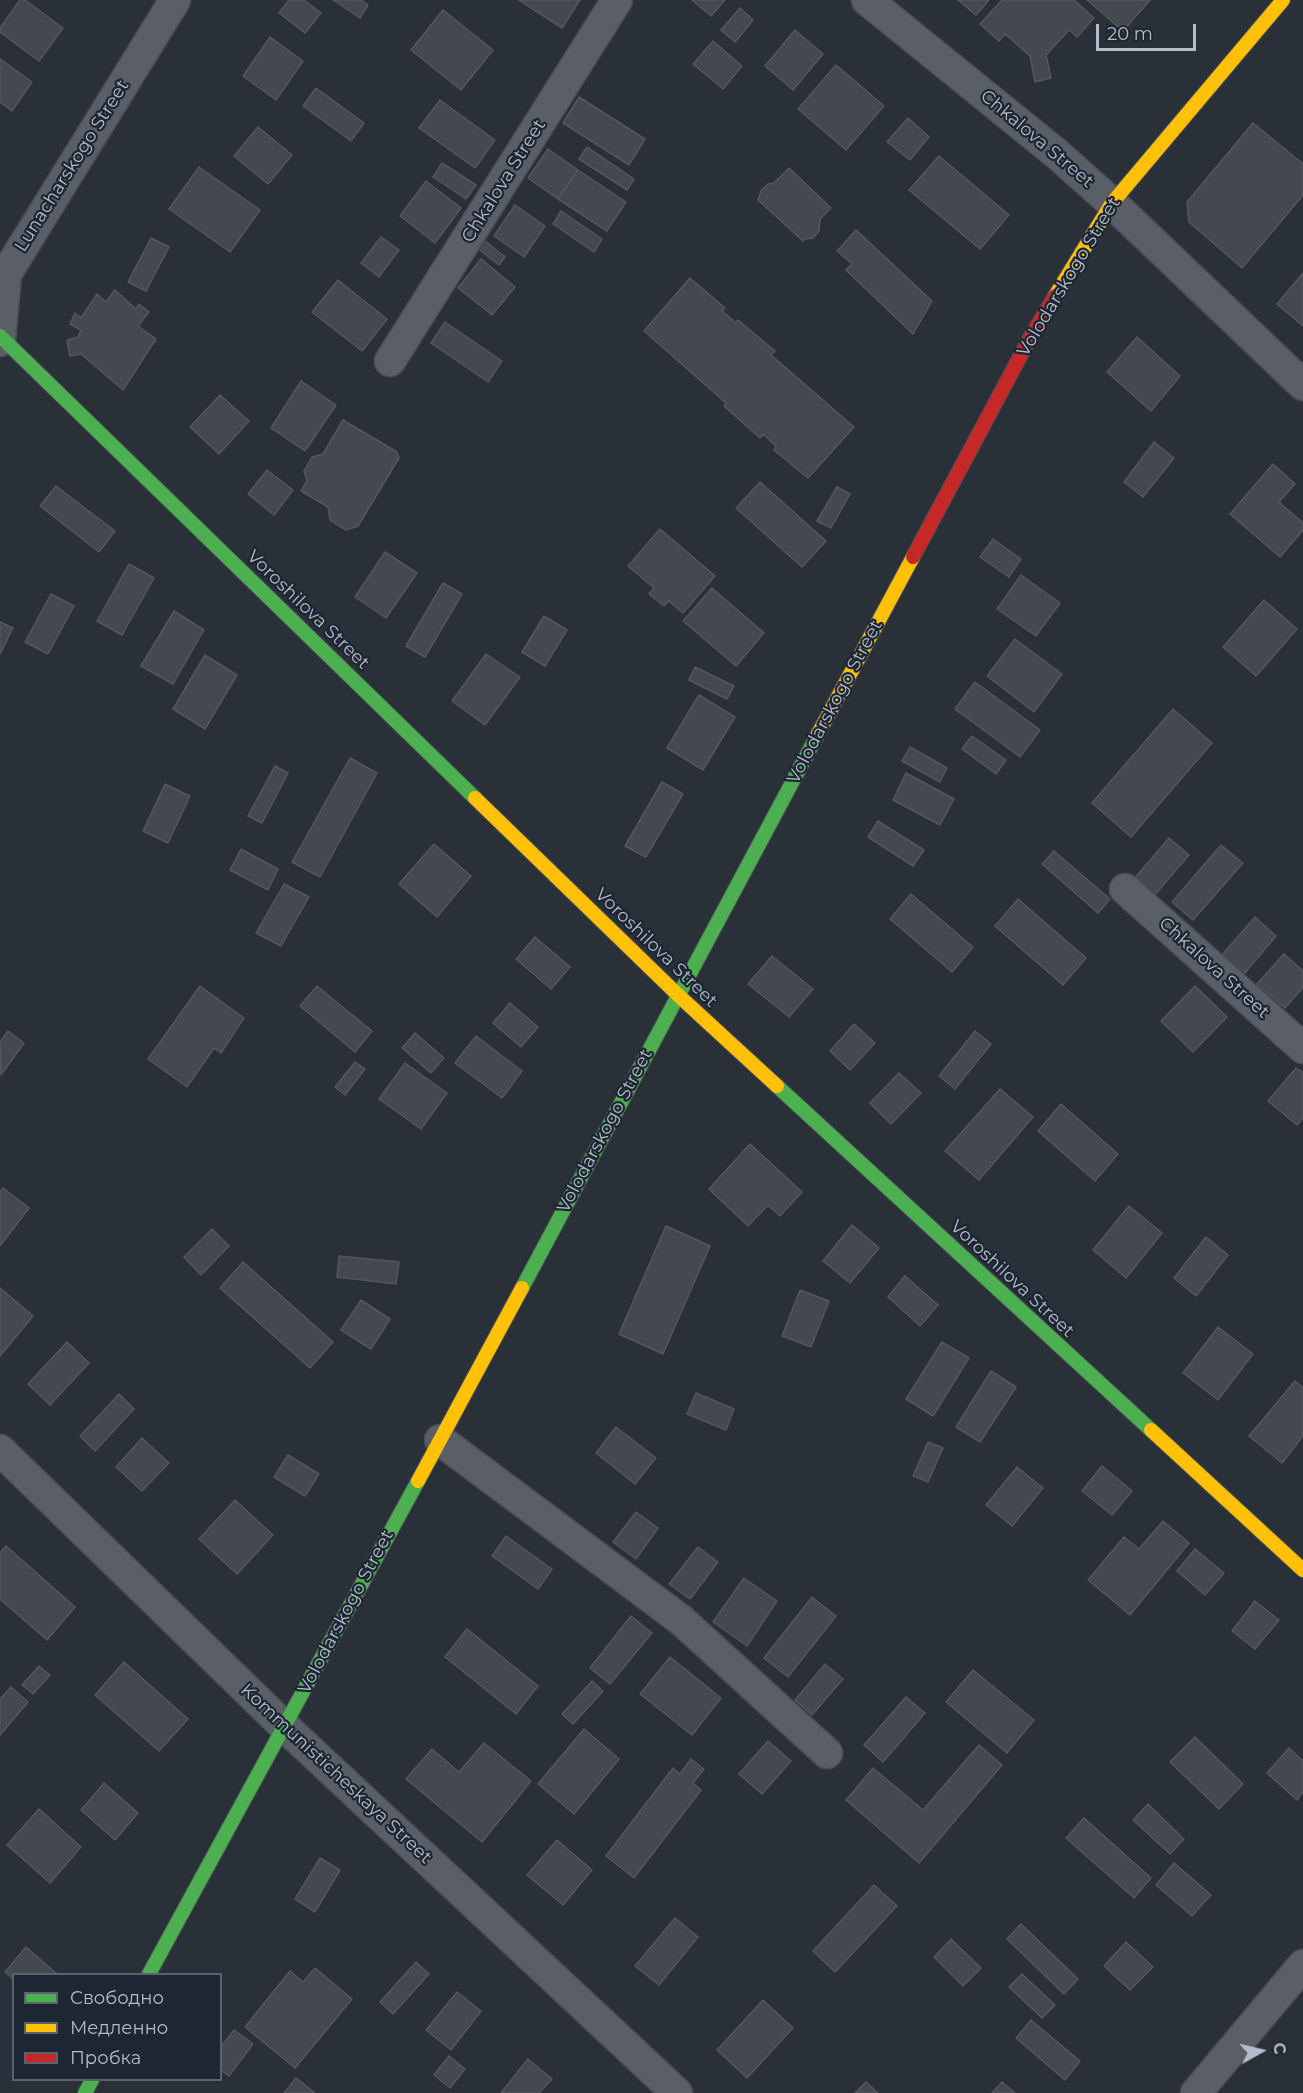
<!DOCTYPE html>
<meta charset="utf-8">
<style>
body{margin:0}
#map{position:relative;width:1303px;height:2093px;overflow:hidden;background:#2a3038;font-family:Montserrat,sans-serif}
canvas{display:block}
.legend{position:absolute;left:12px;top:1973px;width:210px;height:108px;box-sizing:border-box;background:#1d2633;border:2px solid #59626f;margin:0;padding:8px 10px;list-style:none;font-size:18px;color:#b4bcc9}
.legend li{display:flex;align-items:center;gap:12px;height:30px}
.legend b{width:30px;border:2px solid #59626f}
.north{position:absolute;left:1231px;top:2021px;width:60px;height:60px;-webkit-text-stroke:4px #1d2633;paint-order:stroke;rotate:82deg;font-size:16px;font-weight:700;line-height:24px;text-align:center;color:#b4bcc9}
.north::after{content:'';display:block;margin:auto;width:21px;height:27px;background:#b4bcc9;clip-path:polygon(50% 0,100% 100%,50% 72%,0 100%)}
.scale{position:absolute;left:1096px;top:24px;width:100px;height:27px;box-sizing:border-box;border:3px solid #b4bcc9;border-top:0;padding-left:8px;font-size:18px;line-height:21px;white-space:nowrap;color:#b4bcc9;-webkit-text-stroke:4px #1d2633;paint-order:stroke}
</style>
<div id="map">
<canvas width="1303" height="2093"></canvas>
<ul class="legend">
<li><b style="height:8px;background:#4caf50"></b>Свободно</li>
<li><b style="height:8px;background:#ffc107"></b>Медленно</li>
<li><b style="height:8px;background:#c62828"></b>Пробка</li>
</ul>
<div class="north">С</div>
<div class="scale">20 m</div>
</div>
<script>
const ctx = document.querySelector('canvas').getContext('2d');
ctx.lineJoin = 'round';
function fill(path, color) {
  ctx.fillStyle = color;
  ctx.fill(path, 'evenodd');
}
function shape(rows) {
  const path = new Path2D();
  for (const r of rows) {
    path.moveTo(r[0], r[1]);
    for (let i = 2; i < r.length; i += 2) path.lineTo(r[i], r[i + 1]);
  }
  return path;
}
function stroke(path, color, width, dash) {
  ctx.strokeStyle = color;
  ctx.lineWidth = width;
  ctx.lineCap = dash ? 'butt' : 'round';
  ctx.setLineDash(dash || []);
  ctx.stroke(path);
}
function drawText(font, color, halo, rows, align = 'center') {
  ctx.font = font + ' Montserrat,sans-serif';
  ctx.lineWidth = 4.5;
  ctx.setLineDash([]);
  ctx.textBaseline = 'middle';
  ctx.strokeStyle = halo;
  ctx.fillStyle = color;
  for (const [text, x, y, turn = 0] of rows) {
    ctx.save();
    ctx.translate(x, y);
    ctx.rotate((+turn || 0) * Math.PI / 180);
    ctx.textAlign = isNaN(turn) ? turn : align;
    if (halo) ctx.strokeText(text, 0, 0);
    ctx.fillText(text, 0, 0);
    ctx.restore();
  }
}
const building = shape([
 [20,0,25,0,63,28,39,61,0,32,0,28,20,0],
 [289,0,304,0,321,13,305,33,279,13,289,0],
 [333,0,361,0,368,5,360,18,333,0],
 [519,0,580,0,562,28,519,0],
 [692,0,725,0,711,16,692,0],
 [958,0,989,0,976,15,958,0],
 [1002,0,1074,0,1094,18,1077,37,1069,30,1046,55,1051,78,1035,82,1030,56,1005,34,999,41,980,24,1002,0],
 [1087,0,1150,0,1123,31,1087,0],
 [740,8,753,20,735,42,721,30,740,8],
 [443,10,493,50,461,90,411,50,443,10],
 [795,30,823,54,793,90,765,66,795,30],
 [270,37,303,61,276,100,243,76,270,37],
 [713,41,742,66,723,89,693,64,713,41],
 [0,59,32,82,12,111,0,102,0,59],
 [836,65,884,106,846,150,798,109,836,65],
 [316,88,364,123,351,141,303,106,316,88],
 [579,97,645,139,629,165,563,123,579,97],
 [440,100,495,140,475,168,419,128,440,100],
 [908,118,929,137,910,160,887,142,908,118],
 [1253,123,1303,164,1303,195,1242,268,1189,222,1187,202,1253,123],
 [258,127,292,155,268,184,234,156,258,127],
 [587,147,634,179,627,190,579,159,587,147],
 [548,149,578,170,558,199,528,178,548,149],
 [939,156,1009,215,980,249,909,190,939,156],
 [442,163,476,185,466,199,433,177,442,163],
 [199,167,260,210,230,252,169,209,199,167],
 [789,168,831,208,820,219,819,231,813,238,805,239,803,241,758,200,761,191,768,184,774,183,789,168],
 [578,170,626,202,607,231,558,199,578,170],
 [426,181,461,208,435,243,400,216,426,181],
 [515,205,545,226,524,257,494,236,515,205],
 [561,211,602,239,594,252,553,224,561,211],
 [856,230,932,301,913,334,846,270,852,264,837,251,856,230],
 [381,237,399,250,379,277,361,263,381,237],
 [151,238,169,247,146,291,128,282,151,238],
 [484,240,505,257,499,265,477,248,484,240],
 [481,259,515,287,492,315,458,288,481,259],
 [1303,273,1303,326,1277,304,1303,273],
 [690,278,725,308,722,311,736,323,738,320,775,351,771,355,854,427,808,478,774,450,776,446,763,434,760,438,724,406,726,403,644,331,690,278],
 [338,280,387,319,362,351,312,312,338,280],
 [115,290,136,309,139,304,149,312,138,326,156,339,123,390,81,354,70,356,67,340,78,337,81,330,70,324,75,313,81,318,97,294,106,302,115,290],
 [445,322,502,361,488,382,431,343,445,322],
 [1137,337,1180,376,1151,411,1107,372,1137,337],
 [301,381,336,405,305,451,271,428,301,381],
 [220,395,249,421,219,454,190,427,220,395],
 [343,420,397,452,399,458,358,526,346,530,330,520,328,507,301,491,307,481,304,471,312,457,323,454,343,420],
 [1154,442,1174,458,1143,497,1124,482,1154,442],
 [1273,464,1295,484,1279,502,1303,523,1303,530,1280,557,1230,514,1273,464],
 [267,470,293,490,274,515,248,494,267,470],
 [760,482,826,541,802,567,736,508,760,482],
 [56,486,115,531,99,552,40,506,56,486],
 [837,487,850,494,831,528,817,521,837,487],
 [660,529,715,576,683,613,669,601,664,606,649,594,654,588,628,566,660,529],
 [993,539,1021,559,1009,577,980,557,993,539],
 [385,552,417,573,386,618,355,597,385,552],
 [129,564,154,578,122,635,97,621,129,564],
 [1021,575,1060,603,1036,636,997,609,1021,575],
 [443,583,462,594,425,657,406,646,443,583],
 [712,588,764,633,736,666,683,621,712,588],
 [51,594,74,606,48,654,25,642,51,594],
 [1264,600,1297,629,1256,676,1223,647,1264,600],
 [174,611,204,630,173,684,141,666,174,611],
 [544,616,567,630,545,666,522,652,544,616],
 [0,622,13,628,0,654,0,622],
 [1015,639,1062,674,1034,712,987,676,1015,639],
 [486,654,520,677,485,725,452,701,486,654],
 [205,655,237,675,205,729,173,709,205,655],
 [695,667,734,686,727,699,689,680,695,667],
 [975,682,1040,730,1020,757,955,709,975,682],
 [699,695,735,717,703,770,667,748,699,695],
 [1173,709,1212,743,1131,837,1092,803,1173,709],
 [972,736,1006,760,996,774,962,749,972,736],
 [910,747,947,768,940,782,902,761,910,747],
 [350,758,377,773,320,877,292,862,350,758],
 [275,766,288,773,262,823,248,816,275,766],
 [906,773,954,799,940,825,893,800,906,773],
 [662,782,683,794,646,857,625,846,662,782],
 [165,784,190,796,168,843,143,831,165,784],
 [878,821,924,850,913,866,868,837,878,821],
 [1169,838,1189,855,1153,897,1133,880,1169,838],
 [434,844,471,876,437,917,399,884,434,844],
 [1221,845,1243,863,1193,920,1172,902,1221,845],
 [241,849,278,869,268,890,230,870,241,849],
 [1054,851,1110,899,1098,913,1042,864,1054,851],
 [284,884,309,897,281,946,256,933,284,884],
 [911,894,973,947,952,972,890,919,911,894],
 [1018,899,1086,958,1063,985,995,926,1018,899],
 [1255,917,1276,936,1244,974,1222,955,1255,917],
 [535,937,570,967,551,989,516,959,535,937],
 [1284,954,1303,971,1303,987,1285,1008,1257,984,1284,954],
 [772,956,813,989,789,1017,748,984,772,956],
 [200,986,244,1018,221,1053,214,1048,187,1087,148,1059,200,986],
 [317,986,372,1031,355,1052,300,1006,317,986],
 [1195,986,1227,1017,1193,1052,1161,1021,1195,986],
 [510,1003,538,1027,521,1047,493,1023,510,1003],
 [854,1024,875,1043,850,1070,830,1051,854,1024],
 [8,1031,24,1043,1,1075,0,1042,8,1031],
 [975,1031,991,1044,955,1089,939,1076,975,1031],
 [415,1033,444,1058,431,1073,402,1048,415,1033],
 [476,1036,522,1071,502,1098,455,1063,476,1036],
 [355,1062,365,1069,345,1095,335,1087,355,1062],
 [405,1063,447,1093,421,1129,379,1099,405,1063],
 [1296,1068,1303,1073,1303,1118,1297,1125,1268,1101,1296,1068],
 [899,1073,921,1093,891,1124,870,1103,899,1073],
 [1000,1089,1033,1117,979,1180,945,1151,1000,1089],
 [1061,1104,1118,1154,1095,1181,1038,1131,1061,1104],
 [750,1144,802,1192,780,1216,768,1205,748,1226,709,1189,750,1144],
 [3,1188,29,1208,0,1246,0,1192,3,1188],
 [1129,1206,1162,1233,1126,1278,1093,1250,1129,1206],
 [852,1225,879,1248,850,1283,823,1261,852,1225],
 [666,1226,710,1246,663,1354,619,1334,666,1226],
 [212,1229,229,1246,201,1275,184,1257,212,1229],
 [1206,1237,1228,1255,1196,1296,1174,1278,1206,1237],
 [339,1256,399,1262,396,1284,337,1277,339,1256],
 [243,1262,333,1342,310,1368,220,1288,243,1262],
 [905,1276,938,1305,920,1326,888,1297,905,1276],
 [0,1288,33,1316,0,1356,0,1288],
 [800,1290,829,1301,811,1347,782,1336,800,1290],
 [361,1300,390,1319,371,1349,341,1330,361,1300],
 [1218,1327,1253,1354,1218,1400,1183,1373,1218,1327],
 [67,1342,89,1363,50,1405,28,1384,67,1342],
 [942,1342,969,1358,933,1416,906,1399,942,1342],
 [991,1371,1016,1387,980,1442,956,1427,991,1371],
 [1295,1381,1303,1388,1303,1436,1282,1463,1249,1436,1295,1381],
 [696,1393,734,1409,726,1430,687,1414,696,1393],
 [119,1394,134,1409,95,1451,80,1436,119,1394],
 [616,1427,656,1458,635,1484,596,1453,616,1427],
 [142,1438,169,1463,142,1491,116,1467,142,1438],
 [928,1442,943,1448,928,1482,913,1476,928,1442],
 [288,1455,319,1474,305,1496,274,1477,288,1455],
 [1102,1466,1132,1491,1112,1515,1082,1491,1102,1466],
 [1017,1467,1043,1488,1012,1526,986,1505,1017,1467],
 [235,1500,273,1535,237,1574,199,1539,235,1500],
 [636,1512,658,1528,636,1559,613,1542,636,1512],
 [1163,1521,1189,1543,1130,1615,1088,1580,1124,1537,1139,1549,1163,1521],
 [506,1536,552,1569,538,1589,492,1556,506,1536],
 [6,1546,75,1607,47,1640,0,1599,0,1553,6,1546],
 [698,1547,718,1562,690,1599,669,1584,698,1547],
 [1195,1549,1224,1573,1205,1595,1177,1571,1195,1549],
 [744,1578,777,1601,747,1646,713,1622,744,1578],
 [812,1597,836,1616,788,1677,764,1658,812,1597],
 [1255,1601,1279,1620,1255,1649,1232,1631,1255,1601],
 [631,1616,652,1633,610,1684,590,1668,631,1616],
 [467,1629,538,1686,516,1714,445,1657,467,1629],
 [670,1657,721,1698,692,1735,640,1694,670,1657],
 [124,1662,188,1719,159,1751,95,1695,124,1662],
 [825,1664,843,1679,812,1715,795,1700,825,1664],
 [39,1666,50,1675,33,1694,22,1685,39,1666],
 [973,1670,1034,1720,1007,1753,946,1702,973,1670],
 [592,1681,603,1691,573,1724,562,1714,592,1681],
 [11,1687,28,1702,0,1735,0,1699,11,1687],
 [906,1697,925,1713,883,1762,864,1745,906,1697],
 [584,1729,619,1759,574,1814,538,1784,584,1729],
 [1195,1737,1243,1784,1219,1809,1170,1762,1195,1737],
 [768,1741,791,1761,762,1794,739,1774,768,1741],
 [484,1743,531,1781,482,1842,406,1779,432,1749,459,1772,484,1743],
 [979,1745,1002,1765,919,1863,846,1800,873,1768,923,1810,979,1745],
 [1289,1748,1303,1761,1303,1792,1297,1800,1267,1773,1289,1748],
 [691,1759,704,1769,693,1783,701,1790,634,1878,606,1856,673,1768,680,1774,691,1759],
 [104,1783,138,1813,115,1840,81,1810,104,1783],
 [1148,1804,1184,1839,1170,1854,1133,1820,1148,1804],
 [39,1809,81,1847,50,1883,7,1845,39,1809],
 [1084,1818,1151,1878,1134,1898,1066,1838,1084,1818],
 [557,1840,592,1870,563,1905,527,1875,557,1840],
 [320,1858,340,1870,315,1912,295,1899,320,1858],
 [1174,1863,1211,1895,1192,1916,1156,1885,1174,1863],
 [874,1885,897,1906,835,1972,813,1951,874,1885],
 [675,1918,698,1937,659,1985,635,1966,675,1918],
 [1021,1924,1078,1979,1064,1994,1007,1939,1021,1924],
 [951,1939,981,1968,963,1986,934,1957,951,1939],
 [1126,1942,1153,1967,1130,1990,1104,1966,1126,1942],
 [26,1947,57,1974,14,1974,14,1980,5,1972,26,1947],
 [416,1962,429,1974,393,2014,380,2002,416,1962],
 [315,1968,352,1999,295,2068,245,2027,290,1971,303,1982,315,1968],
 [1022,1974,1055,2005,1042,2018,1009,1987,1022,1974],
 [457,1992,481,2011,451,2050,426,2030,457,1992],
 [763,2000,793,2028,747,2078,717,2050,763,2000],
 [1031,2020,1080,2061,1065,2080,1016,2038,1031,2020],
 [234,2030,253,2044,229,2076,220,2070,220,2048,234,2030],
 [449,2056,465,2069,450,2088,434,2075,449,2056],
 [528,2059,552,2079,539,2093,501,2093,528,2059],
 [296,2078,315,2093,284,2093,296,2078],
 [866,2082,878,2093,855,2093,866,2082],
 [1002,2082,1015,2093,992,2093,1002,2082]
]);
fill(building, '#444950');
stroke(building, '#52575f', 1.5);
const street = shape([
 [867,0,1057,154,1112,203,1303,385],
 [0,341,6,274,175,0],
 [390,361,617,0],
 [1125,889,1303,1048],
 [440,1440,681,1620,827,1753],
 [0,1450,285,1727,677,2093],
 [1196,2093,1303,1965]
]);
const fast = shape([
 [0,336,475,798],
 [777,1086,1151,1430],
 [522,1288,818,734],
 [149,1974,418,1481],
 [85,2093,92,2080]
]);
const slow = shape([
 [1055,296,1112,203,1283,0],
 [818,734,913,557],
 [475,798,678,995,777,1086],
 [1151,1430,1303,1570],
 [418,1481,522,1288]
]);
const jam = shape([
 [913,557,1030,338,1055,296]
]);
stroke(street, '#484c53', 33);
stroke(fast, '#484c53', 16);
stroke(slow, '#484c53', 16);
stroke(jam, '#484c53', 16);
stroke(street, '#5a5e66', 30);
stroke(fast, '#4caf50', 14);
stroke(slow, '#ffc107', 14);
stroke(jam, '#c62828', 14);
drawText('18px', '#b4bcc9', '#1d2633', [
 ["Chkalova Street",1037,139,40],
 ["Lunacharskogo Street",72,166,-58],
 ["Chkalova Street",504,181,-58],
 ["Volodarskogo Street",1069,277,-59],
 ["Voroshilova Street",308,610,44],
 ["Volodarskogo Street",835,702,-62],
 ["Voroshilova Street",656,948,44],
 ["Chkalova Street",1214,968,42],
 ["Volodarskogo Street",605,1131,-62],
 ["Voroshilova Street",1012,1279,43],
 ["Volodarskogo Street",346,1612,-62],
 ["Kommunisticheskaya Street",336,1774,43]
]);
</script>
